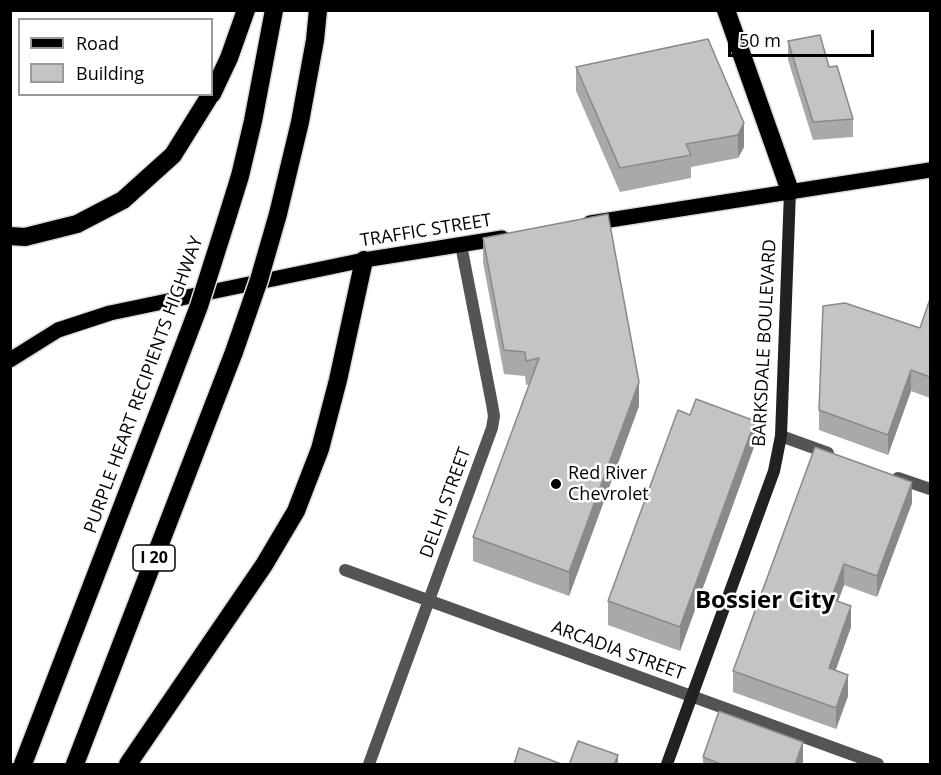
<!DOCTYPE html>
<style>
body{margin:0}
#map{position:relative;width:941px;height:775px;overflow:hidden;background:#fff;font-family:"Open Sans",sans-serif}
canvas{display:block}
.frame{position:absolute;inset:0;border:12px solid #000;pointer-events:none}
.legend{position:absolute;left:18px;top:18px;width:195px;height:78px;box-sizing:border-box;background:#fff;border:2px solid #999;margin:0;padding:8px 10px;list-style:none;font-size:18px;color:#000}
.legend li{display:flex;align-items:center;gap:12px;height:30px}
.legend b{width:30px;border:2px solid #999}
.scale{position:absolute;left:728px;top:30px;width:146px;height:27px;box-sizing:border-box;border:3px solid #000;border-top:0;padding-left:8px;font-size:18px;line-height:21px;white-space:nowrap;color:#000;-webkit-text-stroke:4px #fff;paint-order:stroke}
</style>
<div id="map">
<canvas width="941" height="775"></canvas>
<div class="frame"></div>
<ul class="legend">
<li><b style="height:8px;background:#000"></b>Road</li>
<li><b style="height:16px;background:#c4c4c4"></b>Building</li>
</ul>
<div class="scale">50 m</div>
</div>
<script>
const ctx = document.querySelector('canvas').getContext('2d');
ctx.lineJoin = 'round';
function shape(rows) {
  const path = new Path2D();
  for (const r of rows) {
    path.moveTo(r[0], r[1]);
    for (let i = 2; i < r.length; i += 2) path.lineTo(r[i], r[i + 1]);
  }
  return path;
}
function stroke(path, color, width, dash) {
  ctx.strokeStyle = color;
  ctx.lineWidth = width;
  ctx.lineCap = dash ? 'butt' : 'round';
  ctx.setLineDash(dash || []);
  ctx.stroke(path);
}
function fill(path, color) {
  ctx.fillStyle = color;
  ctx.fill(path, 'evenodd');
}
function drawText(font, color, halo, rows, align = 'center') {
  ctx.font = font + ' "Open Sans",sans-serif';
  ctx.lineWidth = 5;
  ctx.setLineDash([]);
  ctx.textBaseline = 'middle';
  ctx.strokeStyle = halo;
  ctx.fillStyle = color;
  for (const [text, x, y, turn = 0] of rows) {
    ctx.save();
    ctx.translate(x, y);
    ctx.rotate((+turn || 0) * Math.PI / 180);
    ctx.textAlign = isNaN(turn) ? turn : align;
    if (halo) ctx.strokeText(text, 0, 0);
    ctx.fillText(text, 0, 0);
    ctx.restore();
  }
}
const primary = shape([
 [590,223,930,170],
 [10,360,58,330,110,313,364,260,502,238]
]);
const highway = shape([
 [726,10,790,191],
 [212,94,229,58,246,10],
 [278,214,300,122,315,40,318,10],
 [226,221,240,176,253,121,274,10],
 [10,236,25,237,77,224,123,200,173,155,211,94],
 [23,764,167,390],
 [75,764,234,352],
 [128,764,264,565,296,511,320,449,338,380,364,260]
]);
stroke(primary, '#dbdbdb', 18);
stroke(highway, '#dbdbdb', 21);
stroke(shape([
 [781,436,828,453],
 [898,478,930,489],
 [345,570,878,764],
 [369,764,492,428,494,416,492,404,461,245]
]), '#545454', 12);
stroke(shape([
 [667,764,774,471,781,436,790,191]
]), '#212121', 12);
stroke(primary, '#000', 15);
stroke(highway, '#000', 18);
const highwayBridge = shape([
 [234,352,259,280,278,214],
 [167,390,199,306,226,221]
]);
stroke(highwayBridge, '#dbdbdb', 21, []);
stroke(highwayBridge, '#000', 18);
fill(shape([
 [708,39,744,147,738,158,691,167,691,178,620,192,576,91,576,67],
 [788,41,829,67,853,119,853,137,813,140,788,60],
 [483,238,639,406,569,596,473,561,473,537,530,384,526,385,525,376,504,374,483,262],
 [930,299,930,398,911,391,888,455,819,430,819,410,920,328],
 [690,415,755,444,680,651,608,625,608,601],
 [815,447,912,503,877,597,844,585,838,601,851,627,835,671,848,696,836,729,733,692,733,671],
 [703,757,803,761,802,765,703,765]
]), '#a9a9a9');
fill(shape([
 [744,123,744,147,738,158,738,135],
 [911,370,911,391,888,455,888,435],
 [639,382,639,406,569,596,569,572],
 [755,421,755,444,680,651,680,627],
 [912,482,912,503,877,597,877,576],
 [844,564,844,585,831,620,831,599],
 [851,606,851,627,829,689,829,668],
 [848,675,848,696,836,729,836,708],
 [803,742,803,761,802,765,795,765],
 [618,755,618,765,614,765]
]), '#898989');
const building = shape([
 [820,35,829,67,837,66,853,119,813,122,788,41,820,35],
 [708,39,744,123,738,135,686,144,691,155,620,168,576,67,708,39],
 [608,214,639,382,569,572,473,537,539,358,526,361,525,352,504,350,483,238,608,214],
 [930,299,930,377,911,370,888,435,819,410,823,306,845,303,920,328,930,299],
 [696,399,755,421,680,627,608,601,678,410,690,415,696,399],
 [815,447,912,482,877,576,844,564,831,599,851,606,829,668,848,675,836,708,733,671,815,447],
 [719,711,803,742,795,765,723,765,703,757,719,711],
 [578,741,618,755,614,765,569,765,578,741],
 [519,748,564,765,514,765,519,748]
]);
fill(building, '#c4c4c4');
stroke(building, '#898989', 1.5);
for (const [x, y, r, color] of [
 [556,484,6,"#000"]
]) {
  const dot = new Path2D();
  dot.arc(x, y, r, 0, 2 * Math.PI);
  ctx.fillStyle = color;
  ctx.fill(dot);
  stroke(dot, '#fff', 2);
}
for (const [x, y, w] of [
 [154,558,42]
]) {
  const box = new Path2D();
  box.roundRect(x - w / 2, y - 13, w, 26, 4.5);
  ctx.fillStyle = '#fff';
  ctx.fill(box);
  stroke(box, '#000', 1.5);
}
drawText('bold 16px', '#000', null, [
 ["I 20",154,558]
]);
drawText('18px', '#000', '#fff', [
 ["TRAFFIC STREET",426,231,-9],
 ["BARKSDALE BOULEVARD",765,343,-87],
 ["PURPLE HEART RECIPIENTS HIGHWAY",144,385,-70],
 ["DELHI STREET",446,503,-70],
 ["ARCADIA STREET",618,651,20]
]);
drawText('18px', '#000', '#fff', [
 ["Red River",568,474],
 ["Chevrolet",568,495]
], 'left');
drawText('bold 24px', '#000', '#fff', [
 ["Bossier City",765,601]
]);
</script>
